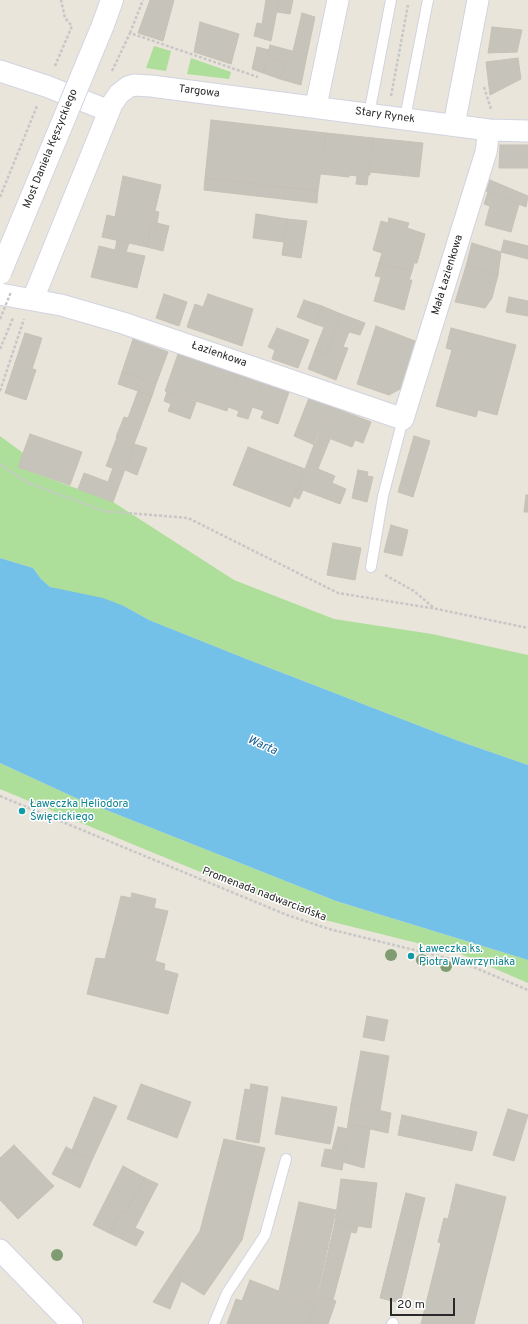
<!DOCTYPE html>
<meta charset="utf-8">
<style>
body{margin:0}
#map{position:relative;width:528px;height:1324px;overflow:hidden;background:#eae5db;font-family:Overpass,sans-serif}
canvas{display:block}
.scale{position:absolute;left:390px;top:1298px;width:65px;height:18px;box-sizing:border-box;border:2px solid #292929;border-top:0;padding-left:5px;font-size:12px;line-height:14px;white-space:nowrap;color:#292929;-webkit-text-stroke:3px #fff;paint-order:stroke}
</style>
<div id="map">
<canvas width="528" height="1324"></canvas>
<div class="scale">20 m</div>
</div>
<script>
const ctx = document.querySelector('canvas').getContext('2d');
ctx.lineJoin = 'round';
function fill(path, color) {
  ctx.fillStyle = color;
  ctx.fill(path, 'evenodd');
}
function shape(rows) {
  const path = new Path2D();
  for (const r of rows) {
    path.moveTo(r[0], r[1]);
    for (let i = 2; i < r.length; i += 2) path.lineTo(r[i], r[i + 1]);
  }
  return path;
}
function stroke(path, color, width, dash) {
  ctx.strokeStyle = color;
  ctx.lineWidth = width;
  ctx.lineCap = dash ? 'butt' : 'round';
  ctx.setLineDash(dash || []);
  ctx.stroke(path);
}
function drawText(font, color, halo, rows, align = 'center') {
  ctx.font = font + ' Overpass,sans-serif';
  ctx.lineWidth = 3;
  ctx.setLineDash([]);
  ctx.textBaseline = 'middle';
  ctx.strokeStyle = halo;
  ctx.fillStyle = color;
  for (const [text, x, y, turn = 0] of rows) {
    ctx.save();
    ctx.translate(x, y);
    ctx.rotate((+turn || 0) * Math.PI / 180);
    ctx.textAlign = isNaN(turn) ? turn : align;
    if (halo) ctx.strokeText(text, 0, 0);
    ctx.fillText(text, 0, 0);
    ctx.restore();
  }
}
fill(shape([
 [154,46,171,51,166,71,146,68],
 [191,58,231,72,229,79,187,74],
 [0,436,23,453,19,467,113,502,234,580,334,619,432,634,528,655,528,765,456,740,244,658,149,620,124,606,50,587,41,579,33,568,0,558],
 [0,763,76,798,336,901,528,960,528,983,461,954,309,916,144,849,0,789]
]), '#adde9a');
fill(shape([
 [0,558,33,568,41,579,50,587,103,598,124,606,149,620,244,658,456,740,528,765,528,960,336,901,76,798,0,763]
]), '#73c1e8');
const building = shape([
 [150,0,174,0,163,41,138,33,150,0],
 [266,0,279,0,271,41,254,36,257,23,262,24,266,0],
 [279,0,293,0,290,14,277,12,279,0],
 [302,13,315,17,307,55,293,51,302,13],
 [200,22,239,34,231,64,194,52,200,22],
 [492,27,522,30,517,52,488,53,492,27],
 [270,45,307,55,301,85,280,79,285,62,267,58,270,45],
 [257,47,269,50,263,73,252,69,257,47],
 [267,58,285,62,280,79,263,73,267,58],
 [518,58,521,79,490,95,486,62,518,58],
 [211,120,326,133,318,191,205,178,211,120],
 [326,133,373,138,367,185,356,184,357,176,349,175,349,177,321,174,326,133],
 [373,138,423,143,419,177,370,172,370,175,368,175,373,138],
 [500,145,528,145,528,168,499,168,500,145],
 [123,176,161,185,155,211,159,212,156,228,151,227,147,247,102,237,107,215,115,217,123,176],
 [205,178,318,191,317,203,204,190,205,178],
 [490,180,528,196,526,207,486,191,490,180],
 [488,192,519,204,511,232,485,225,490,206,484,204,488,192],
 [256,214,287,219,284,242,253,238,256,214],
 [389,218,409,223,407,228,425,234,417,263,414,263,412,271,379,263,382,253,373,250,381,221,388,223,389,218],
 [287,219,307,221,301,258,282,255,287,219],
 [157,223,169,226,163,251,147,247,151,227,156,228,157,223],
 [117,240,129,243,126,252,145,256,137,288,91,277,99,246,115,250,117,240],
 [504,240,528,246,528,259,501,252,504,240],
 [472,243,501,252,498,275,466,266,472,243],
 [379,263,412,271,409,280,412,280,404,310,374,301,381,277,375,276,379,263],
 [466,266,498,275,492,298,485,308,455,302,466,266],
 [164,294,187,302,179,326,156,318,164,294],
 [208,294,253,309,242,346,187,327,195,304,203,307,208,294],
 [509,297,528,301,528,316,506,312,509,297],
 [304,300,322,306,315,324,297,317,304,300],
 [322,306,341,314,326,354,315,350,324,327,315,324,322,306],
 [341,314,365,323,360,335,349,332,343,347,348,348,336,380,308,369,315,350,326,354,341,314],
 [376,326,415,341,400,389,389,395,357,384,376,326],
 [277,328,309,340,298,368,272,359,275,350,268,347,277,328],
 [451,328,516,345,497,415,478,410,476,417,436,406,452,350,446,348,451,328],
 [25,333,42,338,32,369,15,363,25,333],
 [133,339,168,352,156,384,122,372,133,339],
 [178,354,239,375,227,411,165,391,178,354],
 [15,363,36,370,26,400,5,393,15,363],
 [122,372,156,384,152,396,118,384,122,372],
 [239,375,261,383,248,419,237,416,239,411,228,407,239,375],
 [261,383,289,392,278,424,261,418,264,411,252,407,261,383],
 [138,391,152,396,134,444,116,437,124,417,128,418,138,391],
 [167,392,196,402,190,419,168,411,171,404,164,401,167,392],
 [309,398,330,406,315,445,294,436,309,398],
 [330,406,371,422,363,443,355,440,352,447,318,434,330,406],
 [30,434,82,452,70,485,18,467,30,434],
 [318,434,330,439,319,466,308,461,318,434],
 [414,436,430,441,413,497,398,492,414,436],
 [117,437,134,444,124,472,106,466,117,437],
 [134,444,147,448,137,475,125,470,134,444],
 [248,447,305,469,290,507,233,485,248,447],
 [308,461,319,466,318,469,335,476,332,483,346,489,340,504,303,490,299,499,294,497,308,461],
 [113,468,124,472,113,502,78,489,84,473,108,482,113,468],
 [358,470,368,472,367,476,373,477,367,502,352,498,358,470],
 [526,495,528,495,528,512,524,512,526,495],
 [391,525,408,530,402,556,384,552,391,525],
 [333,543,361,548,355,580,327,575,333,543],
 [132,893,156,899,154,908,168,911,155,961,165,964,164,970,178,974,168,1014,87,994,96,958,105,959,121,896,131,898,132,893],
 [367,1016,388,1020,384,1041,363,1037,367,1016],
 [361,1051,389,1056,380,1110,351,1104,361,1051],
 [141,1084,191,1102,177,1138,127,1119,141,1084],
 [251,1084,268,1087,259,1143,236,1139,245,1089,250,1090,251,1084],
 [94,1097,117,1106,92,1160,72,1150,94,1097],
 [282,1097,337,1107,330,1144,275,1134,282,1097],
 [351,1104,391,1113,388,1133,348,1124,351,1104],
 [508,1109,528,1115,514,1161,493,1155,508,1109],
 [402,1115,477,1132,472,1151,398,1135,402,1115],
 [348,1124,370,1129,364,1168,343,1162,348,1124],
 [338,1127,348,1129,342,1170,321,1166,325,1149,332,1150,338,1127],
 [224,1139,265,1148,242,1240,204,1295,178,1279,183,1271,176,1267,200,1231,224,1139],
 [14,1145,54,1186,18,1219,0,1200,0,1158,14,1145],
 [66,1147,92,1160,80,1188,52,1174,66,1147],
 [123,1166,145,1178,126,1212,122,1210,109,1233,93,1225,123,1166],
 [145,1178,158,1184,135,1228,144,1232,136,1246,109,1233,122,1210,126,1212,145,1178],
 [341,1179,377,1183,371,1228,335,1222,341,1179],
 [456,1184,506,1197,474,1324,421,1324,441,1243,438,1242,444,1218,448,1219,456,1184],
 [406,1193,425,1198,400,1303,380,1298,406,1193],
 [299,1202,336,1210,315,1305,279,1291,299,1202],
 [335,1222,358,1226,356,1233,351,1232,333,1300,318,1296,335,1222],
 [176,1267,183,1271,178,1279,181,1282,170,1309,153,1302,176,1267],
 [250,1280,315,1305,308,1324,227,1324,236,1299,242,1301,250,1280],
 [318,1296,336,1301,328,1324,308,1324,318,1296]
]);
fill(building, '#c6c3ba');
stroke(building, '#c6c1b5', 1);
const lane = shape([
 [369,114,391,0],
 [405,118,428,0],
 [371,567,383,496,403,419],
 [214,1324,227,1293,265,1235,286,1159],
 [392,1324,393,1323]
]);
const street = shape([
 [0,71,46,86,109,111],
 [316,106,338,0],
 [454,125,478,0],
 [0,294,61,305,123,323,403,419,486,152,489,130],
 [33,299,112,104,119,94,128,87,134,85,151,86,489,130,528,131],
 [0,1250,72,1324]
]);
const secondary = shape([
 [103,25,112,0]
]);
stroke(lane, '#d1d3e1', 12);
stroke(street, '#d1d3e1', 23);
stroke(secondary, '#d1d3e1', 24);
stroke(shape([
 [130,33,143,0],
 [55,66,72,26,65,18,61,0],
 [112,71,130,33,258,77],
 [484,87,491,109],
 [391,96,408,5],
 [0,197,37,106],
 [0,349,13,318],
 [0,391,24,319],
 [0,464,26,482,104,511,188,518,338,593,437,609,528,628],
 [385,575,414,591,434,608],
 [0,796,287,915,329,929,459,961,528,990]
]), '#c7c7c7', 2.5, [3, 2]);
stroke(lane, '#fff', 10);
stroke(street, '#fff', 21);
stroke(secondary, '#fff', 22);
const secondaryBridge = shape([
 [0,273,103,25]
]);
stroke(secondaryBridge, '#d1d3e1', 24, []);
stroke(shape([
 [0,319,11,292]
]), '#c7c7c7', 2.5, [3, 2]);
stroke(secondaryBridge, '#fff', 22);
ctx.fillStyle = '#7f9c72';
for (const [x, y] of [
 [391,955],
 [422,960],
 [446,966],
 [57,1255]
]) {
  ctx.beginPath();
  ctx.arc(x, y, 6, 0, 2 * Math.PI);
  ctx.fill();
}
for (const [x, y, r, color] of [
 [22,811,4,"#0f9aa8"],
 [411,956,4,"#0f9aa8"]
]) {
  const dot = new Path2D();
  dot.arc(x, y, r, 0, 2 * Math.PI);
  ctx.fillStyle = color;
  ctx.fill(dot);
  stroke(dot, '#fff', 1.5);
}
drawText('11px', '#292929', '#fff', [
 ["Targowa",199,92,7],
 ["Stary Rynek",385,116,8],
 ["Most Daniela Kęszyckiego",51,149,-68],
 ["Mała Łazienkowa",448,275,-73],
 ["Łazienkowa",219,355,19],
 ["Promenada nadwarciańska",264,895,21]
]);
drawText('11px', '#0d838f', '#fff', [
 ["Ławeczka Heliodora",30,805],
 ["Święcickiego",30,818],
 ["Ławeczka ks.",419,950],
 ["Piotra Wawrzyniaka",419,963]
], 'left');
drawText('italic 12px', '#145e92', '#fff', [
 ["Warta",262,746,24]
]);
</script>
